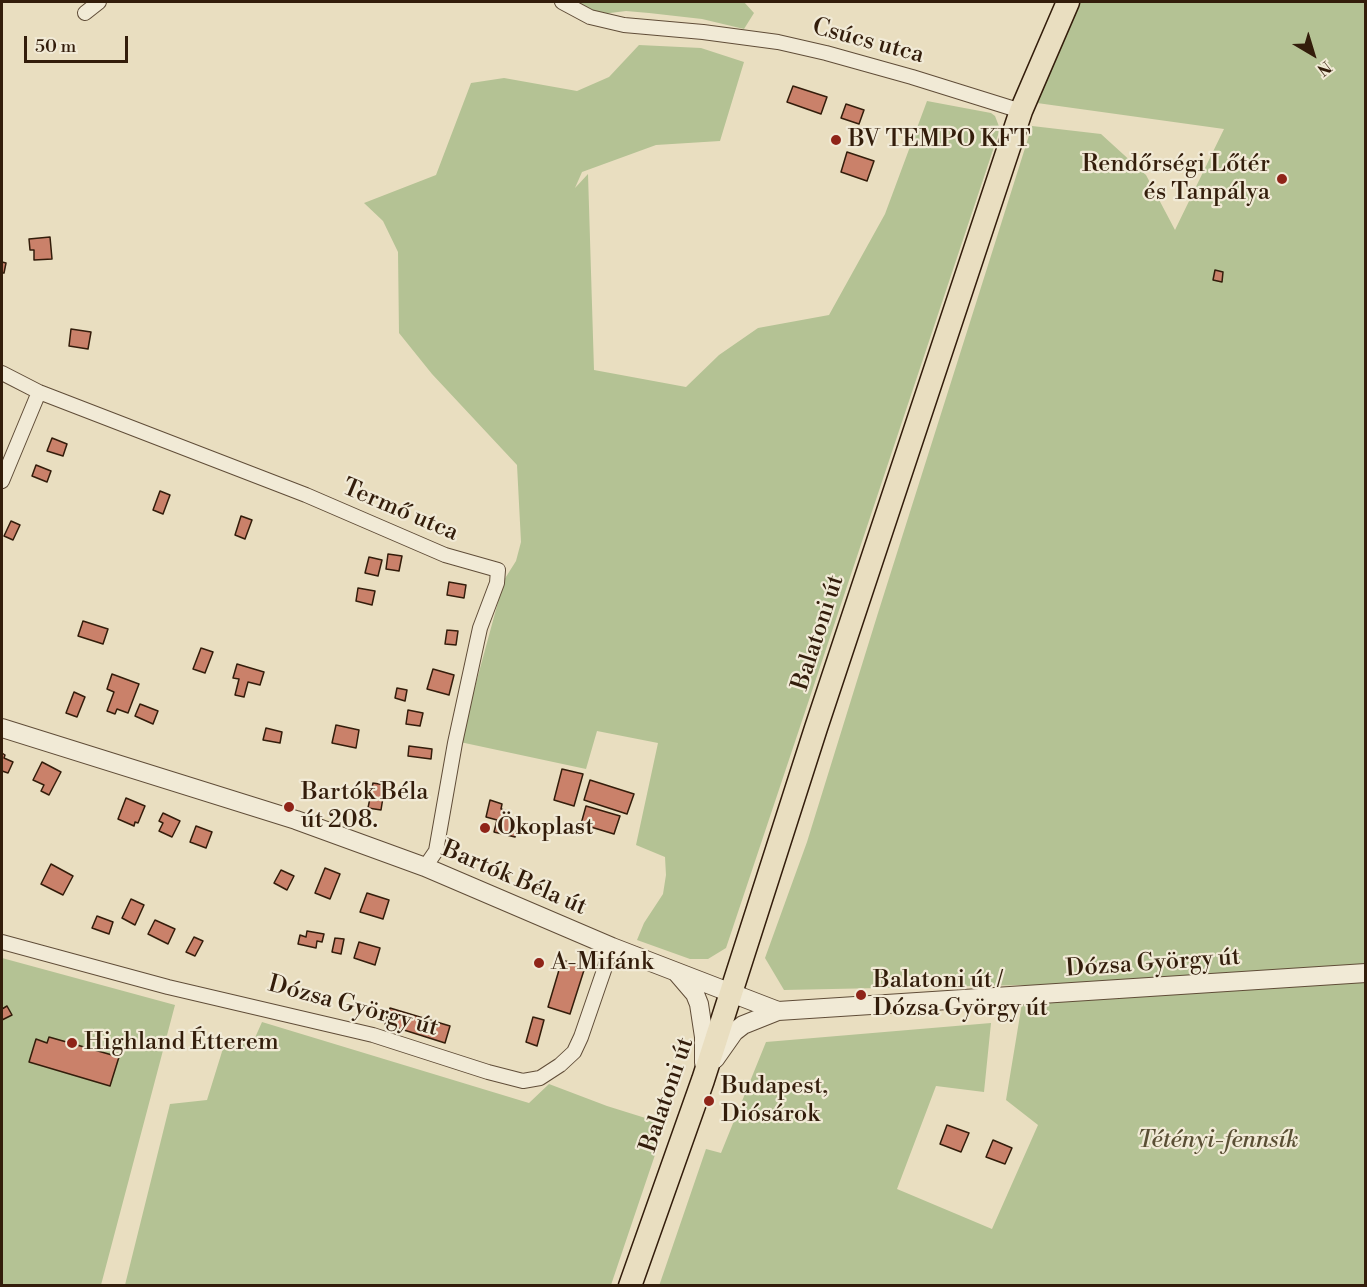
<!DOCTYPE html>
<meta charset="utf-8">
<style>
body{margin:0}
#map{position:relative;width:1367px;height:1287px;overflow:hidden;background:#e9dec0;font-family:"Libre Bodoni",serif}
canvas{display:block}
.frame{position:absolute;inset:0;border:3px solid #331d0b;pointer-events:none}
.north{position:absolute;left:1283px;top:24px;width:60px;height:60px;-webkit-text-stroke:4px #f1ead6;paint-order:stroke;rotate:142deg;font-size:16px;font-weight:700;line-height:24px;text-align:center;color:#331d0b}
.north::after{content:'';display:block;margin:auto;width:21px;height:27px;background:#331d0b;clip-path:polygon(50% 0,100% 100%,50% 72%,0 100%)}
.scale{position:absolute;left:24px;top:36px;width:104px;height:27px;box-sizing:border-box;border:3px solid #331d0b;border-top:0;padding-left:8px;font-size:18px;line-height:21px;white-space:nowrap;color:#331d0b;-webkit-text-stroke:4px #f1ead6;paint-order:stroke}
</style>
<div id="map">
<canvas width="1367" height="1287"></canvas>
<div class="frame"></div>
<div class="north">N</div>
<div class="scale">50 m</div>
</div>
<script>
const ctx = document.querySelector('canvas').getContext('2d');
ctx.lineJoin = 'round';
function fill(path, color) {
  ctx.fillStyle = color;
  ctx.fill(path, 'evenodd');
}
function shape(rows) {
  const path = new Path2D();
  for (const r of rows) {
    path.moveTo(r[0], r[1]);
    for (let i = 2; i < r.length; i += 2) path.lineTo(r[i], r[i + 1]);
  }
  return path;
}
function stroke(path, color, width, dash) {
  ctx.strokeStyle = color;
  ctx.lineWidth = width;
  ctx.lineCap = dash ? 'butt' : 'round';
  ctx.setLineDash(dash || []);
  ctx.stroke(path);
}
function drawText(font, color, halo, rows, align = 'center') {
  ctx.font = font + ' "Libre Bodoni",serif';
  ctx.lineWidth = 4.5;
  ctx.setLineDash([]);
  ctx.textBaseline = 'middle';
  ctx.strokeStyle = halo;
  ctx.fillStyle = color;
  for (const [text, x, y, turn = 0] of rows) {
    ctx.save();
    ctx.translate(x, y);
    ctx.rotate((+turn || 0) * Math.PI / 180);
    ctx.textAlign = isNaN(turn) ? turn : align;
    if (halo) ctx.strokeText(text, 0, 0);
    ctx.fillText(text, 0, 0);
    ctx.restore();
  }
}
fill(shape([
 [573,2,744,2,754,13,744,29,702,19,649,13,626,11,602,14],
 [1080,2,1365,2,1365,1285,659,1286,706,1149,721,1153,766,1042,991,1023,984,1092,936,1086,897,1189,992,1229,1038,1125,1006,1100,1025,985,784,990,765,958,807,842,878,613,1032,126,1101,134,1146,175,1175,230,1224,129,1037,103],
 [639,45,701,48,744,62,720,141,656,145,582,172,575,188,588,174,594,370,686,387,719,355,758,328,829,315,885,214,927,101,991,113,995,116,1000,129,726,948,708,959,690,959,637,940,644,923,663,894,666,875,665,857,636,845,658,743,597,731,586,769,460,742,504,580,516,561,521,542,517,465,432,374,399,333,398,252,383,221,364,203,436,175,471,83,504,78,577,91,609,77],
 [2,958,175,1005,101,1285,2,1285],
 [262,1022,529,1103,549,1084,607,1106,655,1121,658,1146,611,1285,125,1285,170,1104,207,1100,225,1042,254,1040]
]), '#b4c294');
const building = shape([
 [793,86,827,97,821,114,787,102,793,86],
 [846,104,864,110,859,124,841,118,846,104],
 [847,152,874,161,867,181,841,172,847,152],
 [50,237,52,259,34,260,34,250,30,250,29,239,50,237],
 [2,262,6,263,4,273,2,273,2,262],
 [1215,270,1223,272,1222,282,1213,280,1215,270],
 [71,329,91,332,88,349,69,346,71,329],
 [52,438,67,444,63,456,47,451,52,438],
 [36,465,51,471,47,482,32,476,36,465],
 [160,491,170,495,163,514,153,510,160,491],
 [241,516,252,520,245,539,235,535,241,516],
 [11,521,20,525,13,540,4,536,11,521],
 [388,554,402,556,399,571,386,569,388,554],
 [369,557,382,560,378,576,365,573,369,557],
 [449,582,466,585,464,598,447,595,449,582],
 [358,588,375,591,372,605,356,601,358,588],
 [83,621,108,629,103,644,78,636,83,621],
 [447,630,458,631,456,645,445,644,447,630],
 [201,648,213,652,205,673,193,669,201,648],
 [237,664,264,672,260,685,248,682,244,697,235,695,239,679,233,678,237,664],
 [433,669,454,675,449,695,427,689,433,669],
 [112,674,139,684,128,713,117,709,115,714,107,711,114,692,107,689,112,674],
 [397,688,407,690,405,701,395,698,397,688],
 [74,692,85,697,77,717,66,713,74,692],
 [140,704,158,711,153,724,135,716,140,704],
 [408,710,423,713,420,726,406,724,408,710],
 [336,725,359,730,356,748,332,743,336,725],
 [266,728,282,732,280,743,263,740,266,728],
 [409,746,432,749,431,759,408,756,409,746],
 [2,753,5,755,4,758,13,762,8,773,2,771,2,753],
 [42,762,61,772,49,795,41,791,44,785,33,780,42,762],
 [562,769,583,774,574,806,554,800,562,769],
 [590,780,634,794,627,814,584,800,590,780],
 [373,783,385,785,381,810,368,808,373,783],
 [126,798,145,806,138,823,135,822,134,826,118,819,126,798],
 [490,800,502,804,501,809,510,812,508,819,519,821,515,837,494,832,497,820,486,817,490,800],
 [586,806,620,816,614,834,581,824,586,806],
 [163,813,180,821,172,837,159,831,163,823,159,821,163,813],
 [196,826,212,832,206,848,190,842,196,826],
 [51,864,73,876,63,895,41,884,51,864],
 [325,868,340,874,330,899,315,893,325,868],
 [281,870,294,876,287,890,274,883,281,870],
 [367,893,389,900,383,919,360,912,367,893],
 [131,899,144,905,135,925,122,918,131,899],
 [97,916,113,922,109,934,92,928,97,916],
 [155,920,175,929,168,944,148,934,155,920],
 [307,931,324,934,322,942,317,941,316,948,298,944,300,935,306,937,307,931],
 [194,937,203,941,195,956,186,952,194,937],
 [335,938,344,939,341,954,332,952,335,938],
 [359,942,380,948,375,965,354,958,359,942],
 [562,960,585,967,570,1014,548,1007,562,960],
 [7,1006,12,1015,2,1020,2,1009,7,1006],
 [390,1008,450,1026,445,1043,385,1024,390,1008],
 [533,1017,544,1020,537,1046,526,1042,533,1017],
 [49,1037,119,1057,110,1086,29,1062,36,1039,47,1043,49,1037],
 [947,1125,969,1133,961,1152,940,1144,947,1125],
 [993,1140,1012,1148,1005,1164,986,1157,993,1140]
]);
fill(building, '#ca816a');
stroke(building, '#331d0b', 1.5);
const minor = shape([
 [562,2,590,17,624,25,703,32,778,42,826,53,912,77,1021,111],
 [85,13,99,2],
 [2,373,39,392,306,495,445,555,498,570,497,583,480,628,455,743,436,851,425,867],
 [2,481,39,392],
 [2,942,168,987,373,1035,488,1072,523,1081,540,1078,560,1065,574,1052,581,1037,612,947]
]);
const tertiary = shape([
 [2,728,296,820,425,867,612,947,778,1011,1366,973],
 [677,973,695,994,699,1004,704,1037,704,1063],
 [715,1059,734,1032,743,1025,778,1011]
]);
const primary = shape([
 [630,1286,703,1080,816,728,1021,111,1068,2]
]);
stroke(minor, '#604d38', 16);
stroke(tertiary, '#604d38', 20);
stroke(primary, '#331d0b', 25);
stroke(minor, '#f1ead6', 14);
stroke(tertiary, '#f1ead6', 18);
stroke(primary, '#e9dec0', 22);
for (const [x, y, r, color] of [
 [836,140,6,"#8f2418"],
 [1282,179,6,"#8f2418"],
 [289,807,6,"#8f2418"],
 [485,828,6,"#8f2418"],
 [539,963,6,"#8f2418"],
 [861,995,6,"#8f2418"],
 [72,1043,6,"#8f2418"],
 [709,1101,6,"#8f2418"]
]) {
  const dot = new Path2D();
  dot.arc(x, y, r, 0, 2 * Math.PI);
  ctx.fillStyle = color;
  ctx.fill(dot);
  stroke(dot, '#f1ead6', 2);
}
drawText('24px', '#331d0b', '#f1ead6', [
 ["Csúcs utca",868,42,15],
 ["Termő utca",400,511,23],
 ["Balatoni út",819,633,-72],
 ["Bartók Béla út",514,879,23],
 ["Dózsa György út",1153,964,-4],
 ["Dózsa György út",353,1007,15],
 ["Balatoni út",668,1095,-71]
]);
drawText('24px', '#331d0b', '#f1ead6', [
 ["BV TEMPO KFT",848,140],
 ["Rendőrségi Lőtér",1270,165,"right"],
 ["és Tanpálya",1270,193,"right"],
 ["Bartók Béla",301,793],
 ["út 208.",301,821],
 ["Ökoplast",497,828],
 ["A-Mifánk",551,963],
 ["Balatoni út /",873,981],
 ["Dózsa György út",873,1009],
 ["Highland Étterem",84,1043],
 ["Budapest,",721,1087],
 ["Diósárok",721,1115]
], 'left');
drawText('italic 24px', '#5a4f34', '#f1ead6', [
 ["Tétényi-fennsík",1218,1141]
]);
</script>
